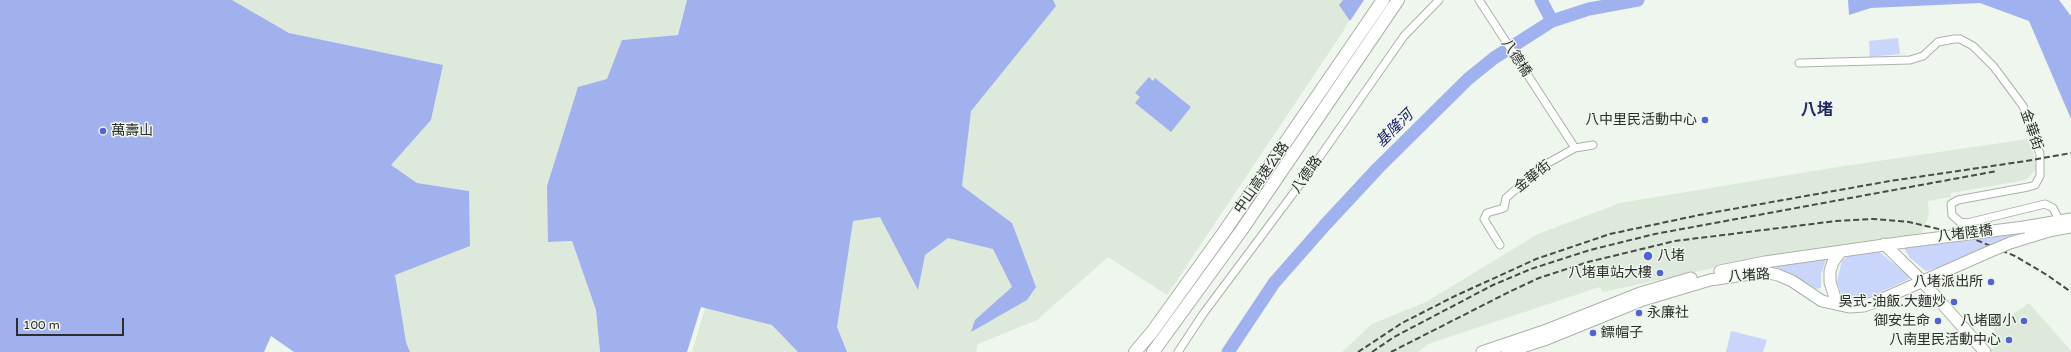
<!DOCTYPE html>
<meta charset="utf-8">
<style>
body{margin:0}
#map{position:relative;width:2071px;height:352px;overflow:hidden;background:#eef6ed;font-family:"Varela Round",sans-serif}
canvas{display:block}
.scale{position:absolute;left:16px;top:318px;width:108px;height:18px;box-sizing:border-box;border:2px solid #2c2e2b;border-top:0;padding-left:5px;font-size:12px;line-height:14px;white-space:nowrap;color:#2c2e2b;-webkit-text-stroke:3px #eef6ed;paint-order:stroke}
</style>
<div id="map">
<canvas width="2071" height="352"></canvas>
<div class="scale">100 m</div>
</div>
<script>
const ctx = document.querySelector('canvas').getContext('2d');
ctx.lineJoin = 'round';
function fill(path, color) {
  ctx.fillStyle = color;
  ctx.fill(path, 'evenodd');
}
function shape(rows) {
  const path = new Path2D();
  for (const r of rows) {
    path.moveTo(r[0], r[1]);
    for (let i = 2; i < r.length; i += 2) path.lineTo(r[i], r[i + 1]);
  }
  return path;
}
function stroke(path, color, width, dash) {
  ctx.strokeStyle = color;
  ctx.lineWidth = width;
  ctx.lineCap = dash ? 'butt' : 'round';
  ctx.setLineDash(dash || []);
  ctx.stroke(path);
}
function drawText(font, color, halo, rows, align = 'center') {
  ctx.font = font + ' "Varela Round","Noto Sans TC",sans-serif';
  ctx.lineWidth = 3;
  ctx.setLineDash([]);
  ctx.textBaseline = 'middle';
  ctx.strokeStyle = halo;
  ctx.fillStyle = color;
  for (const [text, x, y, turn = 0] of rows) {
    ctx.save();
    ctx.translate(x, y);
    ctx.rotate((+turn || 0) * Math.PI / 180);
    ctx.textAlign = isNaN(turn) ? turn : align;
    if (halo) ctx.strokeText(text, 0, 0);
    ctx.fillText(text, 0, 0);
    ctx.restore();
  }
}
fill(shape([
 [232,0,687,0,678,35,622,40,548,242,572,241,596,310,600,352,410,352,406,342,394,275,469,191,417,183,390,165,431,120,443,65,289,33],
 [780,0,1359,0,1344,30,1167,295,1108,257,1037,320,978,344,976,352,692,352,709,295],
 [2028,139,2034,156,2036,169,2026,180,1951,193,1951,197,1928,201,1929,214,1922,233,1778,254,1603,292,1600,287,1428,344,1418,352,1342,352,1372,324,1426,302,1538,234,1620,203,1844,166],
 [2029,303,2071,351,2071,352,1991,352,1990,350,2002,342,1993,328]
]), '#dde9da');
fill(shape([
 [1898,38,1900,54,1870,57,1869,41],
 [2024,230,1947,265,1926,271,1910,258,1904,248],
 [1877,250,1910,277,1907,280,1868,298,1851,299,1841,293,1837,282,1842,260,1851,254],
 [1824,257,1826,260,1821,274,1821,288,1816,289,1795,276,1776,269,1778,265],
 [1731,331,1767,340,1763,352,1726,352]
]), '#cad5fc');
fill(shape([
 [0,0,232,0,289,33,443,65,431,120,391,165,417,183,469,191,470,246,395,275,406,342,410,352,294,352,271,336,264,352,0,352],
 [687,0,1053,0,1056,6,971,111,962,186,1012,223,1036,287,1027,300,971,332,975,320,1012,287,993,249,948,238,925,255,918,290,880,217,853,221,837,327,847,352,798,352,772,325,701,307,687,352,600,352,596,310,572,241,548,242,547,186,578,87,607,79,622,40,678,35],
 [1343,0,1364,0,1350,21,1339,5]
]), '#a0b1ee');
fill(shape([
 [1848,0,2059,0,2071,16,2071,119,2029,21,1980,3,1871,8,1849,15],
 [1149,77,1153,81,1155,78,1191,107,1171,132,1135,103,1140,97,1135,93]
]), '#a0b1ef');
stroke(shape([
 [1541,0,1552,21],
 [1228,352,1274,283,1325,225,1378,168,1468,79,1494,58,1552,21,1589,9,1638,0]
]), '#a0b1ef', 13);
const street = shape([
 [1479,0,1575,148],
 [1799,63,1910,60,1923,56,1938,42,1954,39,1960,39,1973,46,1994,67,2023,106,2040,154,2040,176,2035,185,2028,187,1958,200,1951,204,1952,215,1960,222,1967,223,2045,204,2053,208,2061,224],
 [1500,245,1484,219,1487,213,1504,208,1506,198,1541,167,1575,148,1593,145],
 [1178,352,1203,314,1310,171,1404,36,1439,0]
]);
const primary = shape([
 [2024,227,2071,219],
 [2010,243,2049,231,2071,227],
 [1884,244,1922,281,1985,352],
 [1720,271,1765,262,1905,242],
 [1837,304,1830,282,1830,271,1833,262,1840,252],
 [1482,352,1544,331,1640,293,1691,278],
 [1507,352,1547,339,1643,300,1710,280,1764,272,1778,275,1792,281,1822,301,1849,307,1864,306,1878,301,1984,254]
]);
const highway = shape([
 [1135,352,1152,332,1224,232,1383,0],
 [1153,352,1241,231,1398,0]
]);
stroke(street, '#abb2a9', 9);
stroke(primary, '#abb2a9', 13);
stroke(highway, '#abb2a9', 14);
stroke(street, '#fff', 7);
stroke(primary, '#fff', 11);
stroke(highway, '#fff', 12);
stroke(shape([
 [1358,352,1402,323,1455,296,1536,259,1610,234,1699,215,1890,181,2026,161,2071,153],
 [1372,352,1394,337,1493,285,1531,269,1590,250,1655,234,1997,171],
 [1391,352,1511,291,1539,278,1588,262,1675,241,1836,221,1873,219,1909,222,1964,235,2015,256,2047,275,2071,292]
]), '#484b47', 2, [6, 3]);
const primaryBridge = shape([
 [1905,242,2024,227],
 [1984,254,2010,243]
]);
stroke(primaryBridge, '#abb2a9', 13, []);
stroke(primaryBridge, '#fff', 11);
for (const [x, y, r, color] of [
 [1705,120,4,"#4f62d7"],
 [103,131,4,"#4f62d7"],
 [1648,256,5,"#4f62d7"],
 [1660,273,4,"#4f62d7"],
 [1991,282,4,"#4f62d7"],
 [1954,302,4,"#4f62d7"],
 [1639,313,4,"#4f62d7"],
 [1938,321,4,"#4f62d7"],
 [2024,321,4,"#4f62d7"],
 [1593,333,4,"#4f62d7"],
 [2009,340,4,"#4f62d7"]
]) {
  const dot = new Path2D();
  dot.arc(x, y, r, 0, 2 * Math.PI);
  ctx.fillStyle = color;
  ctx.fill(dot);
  stroke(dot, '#eef6ed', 1.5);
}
drawText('14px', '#2c2e2b', '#eef6ed', [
 ["八德橋",1516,58,57],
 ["金華街",2031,130,71],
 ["八德路",1307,175,-55],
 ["金華街",1533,177,-38],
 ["中山高速公路",1262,178,-55],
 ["八堵陸橋",1965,234,-7],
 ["八堵路",1749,276,-4]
]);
drawText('14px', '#2c2e2b', '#eef6ed', [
 ["八中里民活動中心",1697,120],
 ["萬壽山",111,131,"left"],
 ["八堵",1657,256,"left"],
 ["八堵車站大樓",1652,273],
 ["八堵派出所",1983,282],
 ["吳式-油飯.大麵炒",1946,302],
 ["永廉社",1647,313,"left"],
 ["御安生命",1930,321],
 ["八堵國小",2016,321],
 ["鏢帽子",1601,333,"left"],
 ["八南里民活動中心",2001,340]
], 'right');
drawText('italic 15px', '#1b2267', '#eef6ed', [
 ["基隆河",1395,129,-45]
]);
drawText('bold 16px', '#222b64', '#eef6ed', [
 ["八堵",1817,111]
]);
</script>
